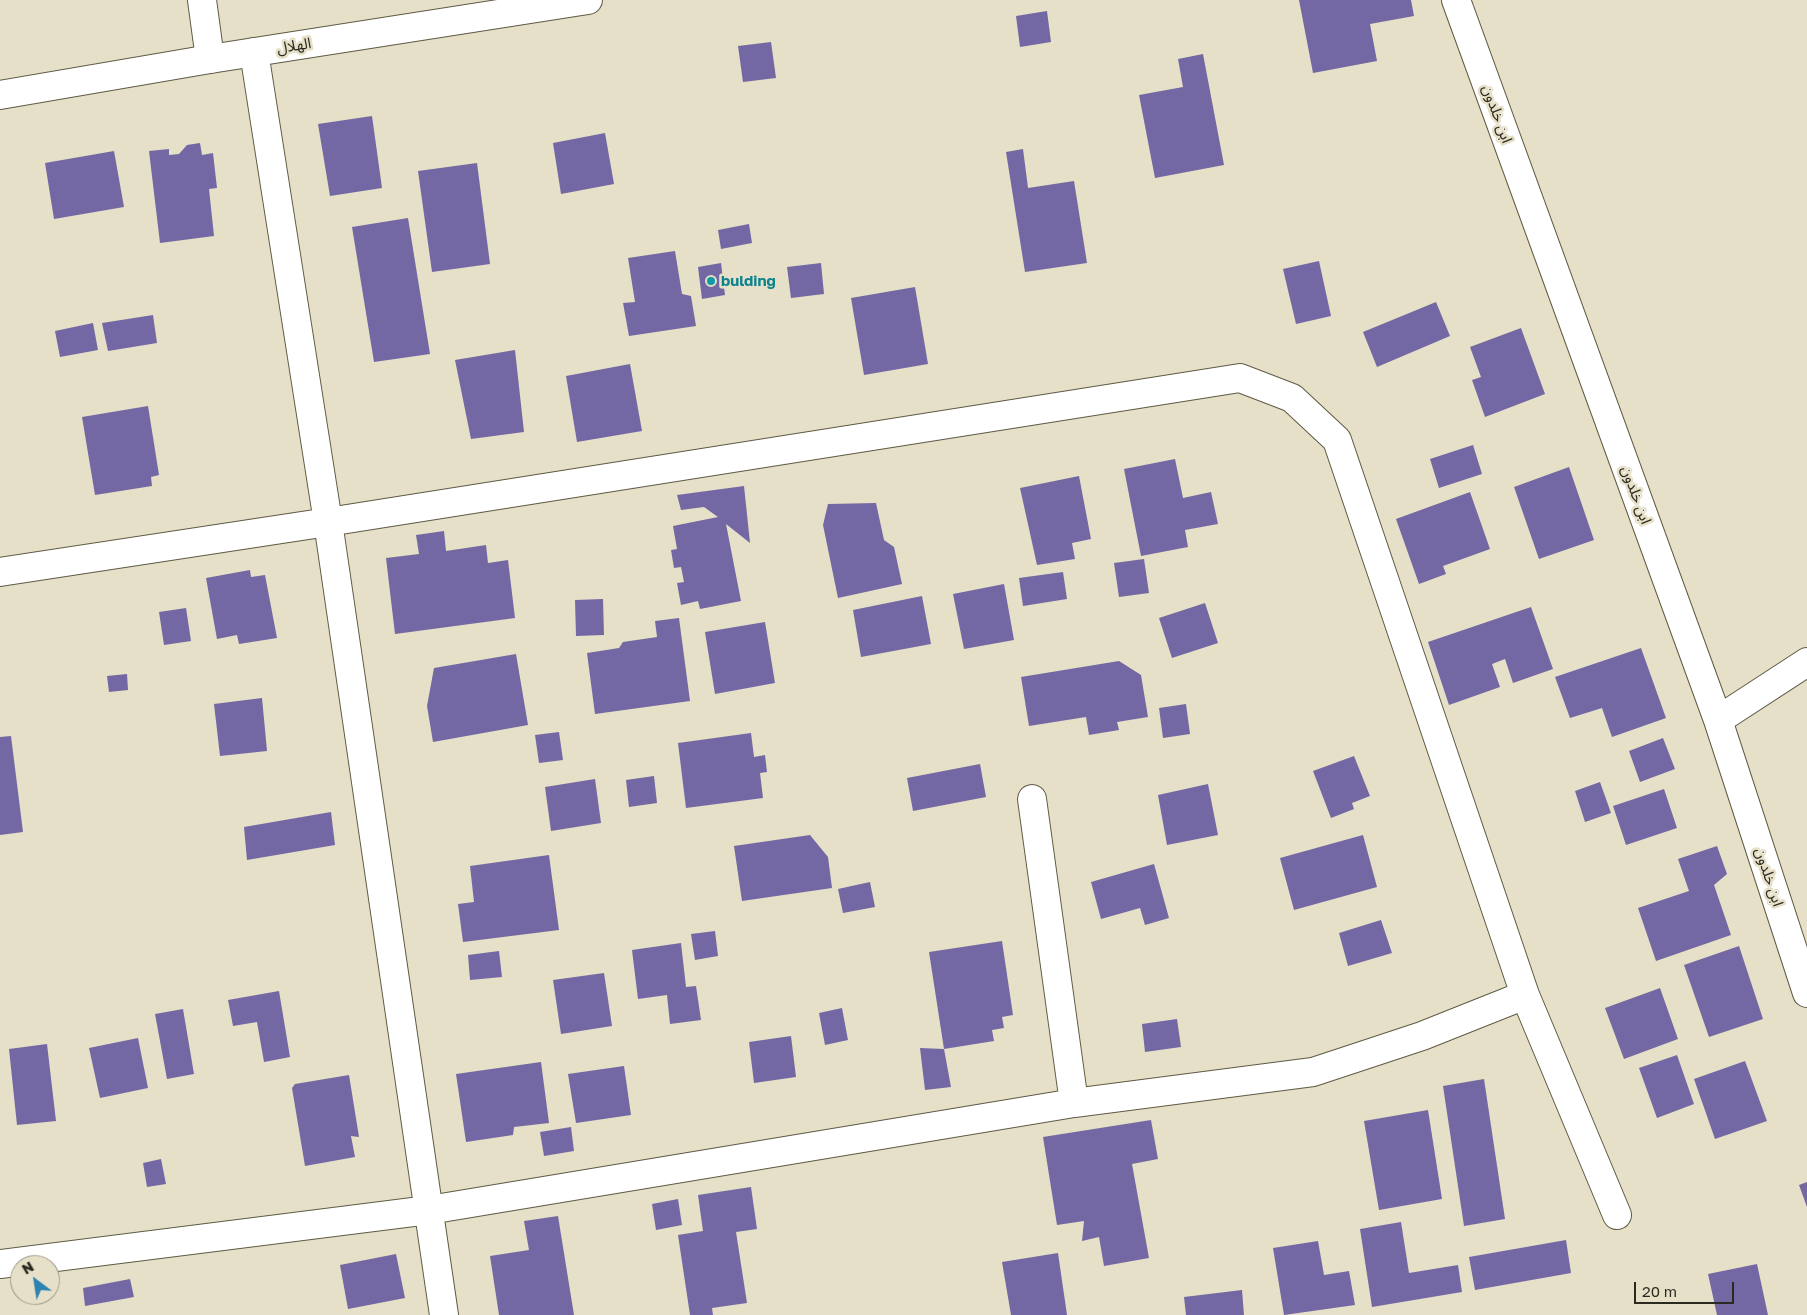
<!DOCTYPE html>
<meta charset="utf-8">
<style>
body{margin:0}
#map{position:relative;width:1807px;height:1315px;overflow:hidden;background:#e5e0c7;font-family:"Golos Text",sans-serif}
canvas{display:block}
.north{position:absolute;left:10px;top:1255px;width:50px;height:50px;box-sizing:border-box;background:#e5e0c7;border:1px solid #9b9784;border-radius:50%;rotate:329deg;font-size:14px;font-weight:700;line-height:20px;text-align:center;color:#2c2920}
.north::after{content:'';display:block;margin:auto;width:18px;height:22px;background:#2c83b2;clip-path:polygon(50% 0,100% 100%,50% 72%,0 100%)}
.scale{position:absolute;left:1634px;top:1282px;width:100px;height:22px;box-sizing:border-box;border:2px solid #2c2920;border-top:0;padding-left:6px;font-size:15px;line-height:18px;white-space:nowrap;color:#2c2920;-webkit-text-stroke:4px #e5e0c7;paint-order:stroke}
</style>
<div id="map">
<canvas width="1807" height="1315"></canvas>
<div class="north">N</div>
<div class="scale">20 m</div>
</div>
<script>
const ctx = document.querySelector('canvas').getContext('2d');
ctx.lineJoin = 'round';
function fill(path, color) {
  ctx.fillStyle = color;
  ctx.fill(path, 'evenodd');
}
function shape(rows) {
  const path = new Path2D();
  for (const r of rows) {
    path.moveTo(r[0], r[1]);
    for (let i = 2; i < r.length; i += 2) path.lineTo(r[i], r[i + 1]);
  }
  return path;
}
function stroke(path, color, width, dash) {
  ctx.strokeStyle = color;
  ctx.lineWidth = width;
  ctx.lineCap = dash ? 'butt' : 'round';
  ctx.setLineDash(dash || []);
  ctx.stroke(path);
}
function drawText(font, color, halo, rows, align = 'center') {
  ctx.font = font + ' "Golos Text","Noto Sans Arabic",sans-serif';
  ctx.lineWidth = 5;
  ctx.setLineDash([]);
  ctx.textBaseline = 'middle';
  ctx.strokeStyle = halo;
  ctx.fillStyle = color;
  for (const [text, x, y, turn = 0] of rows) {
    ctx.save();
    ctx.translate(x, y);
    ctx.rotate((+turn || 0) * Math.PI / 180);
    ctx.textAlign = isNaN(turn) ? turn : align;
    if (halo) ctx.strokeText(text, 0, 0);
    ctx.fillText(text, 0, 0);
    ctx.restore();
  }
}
fill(shape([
 [1299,0,1411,0,1414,16,1370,24,1377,61,1313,73],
 [1047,11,1051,42,1020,47,1016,16],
 [771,42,776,78,743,82,738,46],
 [1203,54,1224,165,1155,178,1139,95,1183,87,1178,59],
 [372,116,382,188,330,196,318,124],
 [605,133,614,184,561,194,553,143],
 [200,143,202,155,213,153,217,188,209,189,214,236,160,243,149,151,169,149,169,155,179,154,187,145],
 [1023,149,1028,188,1074,181,1087,263,1025,272,1006,152],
 [114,151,124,207,54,219,45,163],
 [477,163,490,264,432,272,418,171],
 [408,218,430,354,374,362,352,227],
 [749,224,752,243,721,249,718,230],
 [675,251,682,294,691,296,696,326,629,336,623,303,635,302,628,258],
 [1319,261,1331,316,1296,324,1283,269],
 [721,263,725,295,702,299,698,267],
 [821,263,824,294,791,298,787,267],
 [915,287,928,364,864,375,851,298],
 [1436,302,1450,336,1377,367,1363,332],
 [153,315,157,343,108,351,102,323],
 [93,323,98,350,60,357,55,331],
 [1521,328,1545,394,1485,417,1472,380,1481,377,1470,347],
 [515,350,524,432,471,439,455,360],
 [630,364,642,431,577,442,566,376],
 [148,406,159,475,151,477,152,486,95,495,82,417],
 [1473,445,1482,474,1439,488,1430,459],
 [1175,459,1183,498,1211,492,1218,524,1185,530,1188,547,1141,556,1124,469],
 [1569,467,1594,540,1539,559,1514,487],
 [1079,476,1091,539,1072,543,1075,559,1037,565,1020,488],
 [744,486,750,543,726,524,741,601,700,609,698,601,681,605,677,583,684,582,681,567,674,568,671,550,677,549,673,526,718,517,704,507,681,510,677,495],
 [1470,492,1490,549,1443,566,1446,574,1419,584,1396,519],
 [876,503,884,540,894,547,902,584,838,598,823,525,828,504],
 [444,531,446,551,486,545,488,563,508,560,515,618,395,634,386,558,419,554,416,535],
 [1144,559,1149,593,1119,597,1114,563],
 [250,570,251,577,265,575,277,638,239,644,237,635,217,639,206,578],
 [1063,572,1067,599,1023,606,1019,578],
 [1004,584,1014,640,964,649,953,594],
 [922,596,931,644,861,657,853,610],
 [603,599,604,635,576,636,575,600],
 [1205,603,1218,643,1172,658,1159,618],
 [1531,607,1553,669,1513,683,1505,659,1492,664,1500,687,1449,705,1428,642],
 [186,608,191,641,164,645,159,612],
 [679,618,690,701,595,714,587,653,619,648,623,642,657,637,655,621],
 [765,622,775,683,715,694,705,632],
 [1641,648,1666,718,1612,737,1602,708,1570,718,1555,677],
 [516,654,528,725,433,742,427,706,434,668],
 [1119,661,1141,675,1148,717,1117,722,1119,730,1089,735,1086,717,1029,726,1021,677],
 [127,674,128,690,109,692,107,676],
 [262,698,267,751,220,756,214,704],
 [1186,704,1190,734,1163,738,1159,708],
 [559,732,563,760,539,763,535,735],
 [751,733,754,757,765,755,767,772,760,773,763,798,686,808,678,743],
 [11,736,23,832,0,835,0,737],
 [1663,738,1675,769,1640,782,1629,751],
 [1354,756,1370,796,1352,803,1354,809,1331,818,1313,771],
 [980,764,986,797,913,811,907,778],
 [654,776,657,803,629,807,626,780],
 [595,779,601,823,551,831,545,787],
 [1600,782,1611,813,1585,822,1575,791],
 [1208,784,1218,835,1167,845,1158,795],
 [1664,789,1677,828,1626,845,1613,806],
 [331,812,335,845,247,860,244,827],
 [810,835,828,857,832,888,742,901,734,846],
 [1363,835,1377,887,1294,910,1280,858],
 [1717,846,1727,874,1714,885,1731,935,1656,961,1638,908,1689,891,1678,859],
 [549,855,559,930,463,942,458,904,474,902,470,866],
 [1154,864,1169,918,1145,925,1140,908,1101,919,1091,882],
 [870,882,875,907,843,913,838,889],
 [1381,920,1392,953,1348,966,1339,933],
 [715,931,718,956,695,960,691,934],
 [1002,941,1013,1015,1002,1017,1004,1028,992,1030,994,1041,944,1049,951,1087,925,1090,920,1048,944,1049,929,952],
 [681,943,686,987,696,986,701,1020,670,1024,667,995,638,999,632,950],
 [1739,946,1763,1019,1709,1037,1684,965],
 [499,951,502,977,470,980,468,955],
 [604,973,612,1026,561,1034,553,980],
 [1660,988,1678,1039,1624,1059,1605,1008],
 [279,991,290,1057,264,1062,257,1022,233,1026,228,1000],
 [842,1008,848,1040,825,1045,819,1013],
 [183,1009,194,1074,167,1079,155,1014],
 [1177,1019,1181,1047,1145,1052,1142,1024],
 [791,1036,796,1077,754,1083,749,1042],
 [138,1038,148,1088,100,1098,89,1048],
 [47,1044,56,1121,17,1125,9,1049],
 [1677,1055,1694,1104,1657,1118,1639,1068],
 [1745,1061,1767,1121,1715,1139,1694,1079],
 [541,1062,549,1123,514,1127,513,1135,466,1142,456,1074],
 [624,1066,631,1115,576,1123,568,1074],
 [349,1075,359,1137,351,1136,355,1157,305,1166,292,1088,295,1084],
 [1484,1079,1505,1219,1464,1226,1443,1086],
 [1428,1110,1442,1199,1379,1210,1364,1121],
 [1151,1120,1158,1159,1132,1164,1149,1258,1104,1266,1099,1237,1082,1241,1084,1221,1057,1225,1043,1137],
 [571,1127,574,1151,544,1156,540,1132],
 [161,1159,166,1184,147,1187,143,1163],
 [1807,1182,1807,1207,1799,1185],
 [751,1187,757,1229,736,1232,747,1303,712,1308,713,1315,690,1315,678,1235,703,1231,698,1195],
 [678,1199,682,1225,656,1230,652,1204],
 [558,1216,574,1315,499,1315,490,1256,529,1250,524,1221],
 [1401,1222,1409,1273,1458,1265,1462,1292,1372,1307,1360,1229],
 [1566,1240,1571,1273,1475,1290,1469,1257],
 [1318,1241,1324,1275,1349,1271,1355,1305,1284,1315,1273,1248],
 [1058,1253,1067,1315,1011,1315,1002,1262],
 [396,1254,405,1298,348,1309,340,1265],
 [1757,1264,1768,1315,1717,1315,1708,1274],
 [130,1279,134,1297,85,1306,83,1288],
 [1242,1290,1244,1315,1186,1315,1184,1297]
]), '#7368a3');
const minor = shape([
 [202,0,210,59],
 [254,52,328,522,444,1315],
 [0,572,328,522,1240,378,1292,398,1337,440,1525,995,1617,1215],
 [1032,799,1074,1103],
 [0,1264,429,1210,1074,1103,1313,1072,1422,1036,1525,995]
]);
const tertiary = shape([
 [1456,0,1718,720,1807,993],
 [0,95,210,59,588,0],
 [1718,720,1807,662]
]);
stroke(minor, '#5f5a44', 30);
stroke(tertiary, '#5f5a44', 30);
stroke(minor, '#fff', 28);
stroke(tertiary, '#fff', 28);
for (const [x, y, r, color] of [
 [711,281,5,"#0f9aa8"]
]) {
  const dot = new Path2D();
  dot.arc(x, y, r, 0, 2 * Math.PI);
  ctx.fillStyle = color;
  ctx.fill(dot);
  stroke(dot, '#e5e0c7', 2);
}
drawText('15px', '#2c2920', '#e5e0c7', [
 ["الهلال",294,46,-9],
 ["ابن خلدون",1497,114,70],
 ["ابن خلدون",1636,495,70],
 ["ابن خلدون",1769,877,72]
]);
drawText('bold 15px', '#0d838f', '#e5e0c7', [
 ["bulding",721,281]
], 'left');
</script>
